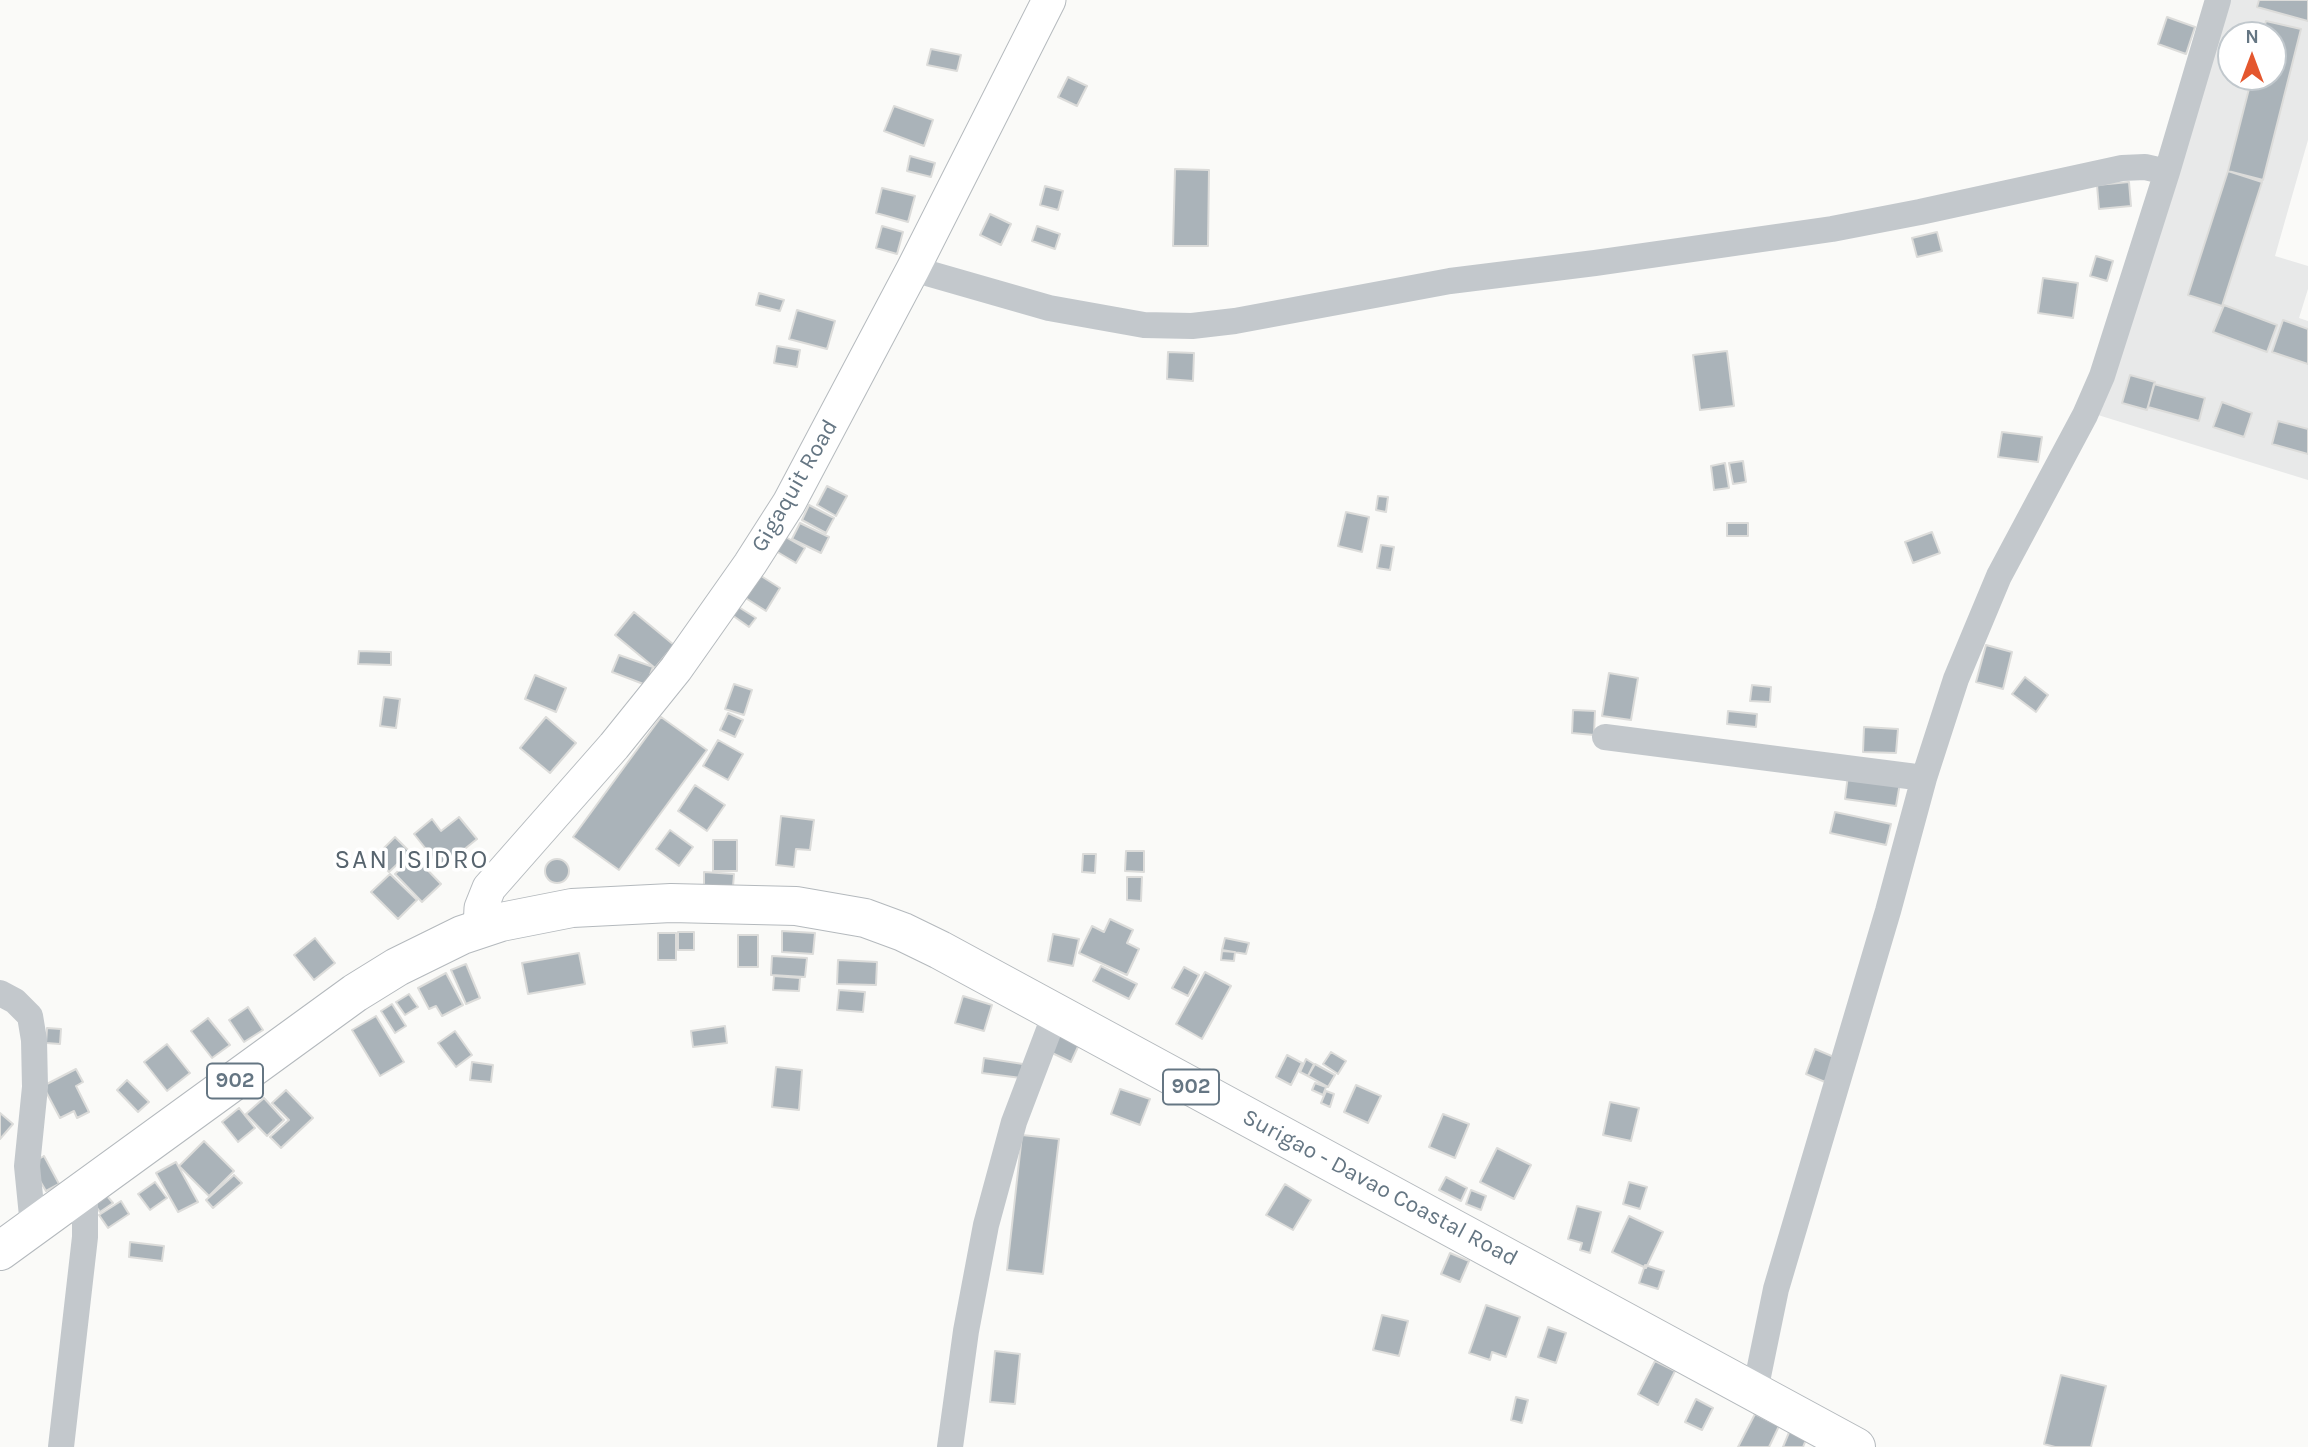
<!DOCTYPE html>
<style>
body{margin:0}
#map{position:relative;width:2308px;height:1447px;overflow:hidden;background:#fafaf8;font-family:Karla,sans-serif}
canvas{display:block}
.north{position:absolute;left:2217px;top:21px;width:70px;height:70px;box-sizing:border-box;background:#fff;border:2px solid #c1c8cd;border-radius:50%;rotate:0deg;font-size:19px;font-weight:700;line-height:28px;text-align:center;color:#657683}
.north::after{content:'';display:block;margin:auto;width:24px;height:32px;background:#e4572e;clip-path:polygon(50% 0,100% 100%,50% 72%,0 100%)}
</style>
<div id="map">
<canvas width="2308" height="1447"></canvas>
<div class="north">N</div>
</div>
<script>
const ctx = document.querySelector('canvas').getContext('2d');
ctx.lineJoin = 'round';
function fill(path, color) {
  ctx.fillStyle = color;
  ctx.fill(path, 'evenodd');
}
function shape(rows) {
  const path = new Path2D();
  for (const r of rows) {
    if (r.length === 3) {
      path.moveTo(r[0] + r[2], r[1]);
      path.arc(r[0], r[1], r[2], 0, 2 * Math.PI);
      continue;
    }
    path.moveTo(r[0], r[1]);
    for (let i = 2; i < r.length; i += 2) path.lineTo(r[i], r[i + 1]);
  }
  return path;
}
function stroke(path, color, width, dash) {
  ctx.strokeStyle = color;
  ctx.lineWidth = width;
  ctx.lineCap = dash ? 'butt' : 'round';
  ctx.setLineDash(dash || []);
  ctx.stroke(path);
}
function drawText(font, color, halo, rows, align = 'center') {
  ctx.font = font + ' Karla,sans-serif';
  ctx.lineWidth = 7;
  ctx.setLineDash([]);
  ctx.textBaseline = 'middle';
  ctx.strokeStyle = halo;
  ctx.fillStyle = color;
  for (const [text, x, y, turn = 0] of rows) {
    ctx.save();
    ctx.translate(x, y);
    ctx.rotate((+turn || 0) * Math.PI / 180);
    ctx.textAlign = isNaN(turn) ? turn : align;
    if (halo) ctx.strokeText(text, 0, 0);
    ctx.fillText(text, 0, 0);
    ctx.restore();
  }
}
fill(shape([
 [2216,0,2308,0,2308,140,2275,256,2308,266,2308,289,2299,318,2308,321,2308,480,2098,415],
 [2231,35,2273,35,2273,77,2231,77]
]), '#e8e9e9');
const building = shape([
 [2259,0,2308,0,2308,21,2257,7,2259,0],
 [2167,17,2195,27,2186,54,2158,44,2167,17],
 [2266,21,2301,29,2263,180,2228,171,2252,77,2273,77,2273,35,2262,35,2266,21],
 [931,49,961,55,957,71,927,65,931,49],
 [1068,77,1087,86,1077,106,1058,97,1068,77],
 [894,106,933,120,924,146,884,131,894,106],
 [910,156,935,163,931,177,907,171,910,156],
 [1175,169,1209,170,1208,246,1173,246,1175,169],
 [2228,171,2262,182,2222,306,2188,295,2228,171],
 [2129,182,2131,206,2099,209,2097,185,2129,182],
 [1045,186,1063,191,1058,210,1040,205,1045,186],
 [882,188,915,196,908,222,876,213,882,188],
 [990,214,1011,224,1001,245,980,235,990,214],
 [882,226,903,232,897,254,876,248,882,226],
 [1037,226,1060,234,1055,249,1032,241,1037,226],
 [1937,232,1942,251,1917,257,1912,238,1937,232],
 [2096,256,2113,261,2107,281,2090,276,2096,256],
 [2043,278,2078,283,2073,318,2038,313,2043,278],
 [759,293,784,300,780,311,756,305,759,293],
 [2224,305,2277,325,2267,352,2213,332,2224,305],
 [797,310,835,321,827,349,789,339,797,310],
 [2283,320,2308,329,2308,364,2272,352,2283,320],
 [777,346,800,350,797,367,774,363,777,346],
 [1727,351,1734,406,1700,410,1693,355,1727,351],
 [1168,352,1194,353,1193,381,1167,379,1168,352],
 [2130,375,2155,382,2147,410,2122,403,2130,375],
 [2154,384,2205,398,2199,421,2148,407,2154,384],
 [2222,402,2252,413,2244,437,2213,427,2222,402],
 [2278,421,2308,429,2308,454,2272,444,2278,421],
 [2002,432,2042,437,2038,462,1998,457,2002,432],
 [1743,461,1746,482,1733,484,1729,463,1743,461],
 [1725,463,1729,488,1714,490,1711,466,1725,463],
 [827,486,847,496,836,516,817,505,827,486],
 [1378,496,1388,497,1386,512,1376,510,1378,496],
 [809,505,834,518,826,533,802,520,809,505],
 [1346,512,1369,517,1362,552,1338,546,1346,512],
 [800,523,829,537,821,553,792,539,800,523],
 [1727,523,1748,523,1748,536,1727,536,1727,523],
 [1932,532,1940,553,1913,563,1905,542,1932,532],
 [782,535,805,548,796,563,774,550,782,535],
 [1381,545,1394,547,1390,570,1377,568,1381,545],
 [758,574,780,588,766,611,744,597,758,574],
 [737,606,756,618,749,627,732,615,737,606],
 [634,612,674,645,655,668,615,635,634,612],
 [1986,645,2012,652,2003,689,1976,682,1986,645],
 [359,651,391,652,391,665,358,664,359,651],
 [619,655,653,667,646,685,612,672,619,655],
 [1609,673,1638,678,1631,720,1602,716,1609,673],
 [535,675,566,688,556,712,525,699,535,675],
 [2025,677,2048,695,2036,712,2012,694,2025,677],
 [734,684,752,690,744,715,725,709,734,684],
 [1752,685,1771,687,1770,702,1750,701,1752,685],
 [384,697,400,699,396,728,380,726,384,697],
 [1573,710,1595,711,1594,735,1572,733,1573,710],
 [1728,711,1757,714,1756,727,1727,724,1728,711],
 [728,713,743,720,735,737,720,730,728,713],
 [546,717,576,743,550,773,520,748,546,717],
 [661,717,707,750,619,870,573,837,661,717],
 [1864,727,1898,729,1896,753,1863,752,1864,727],
 [718,740,743,754,728,780,703,766,718,740],
 [1848,775,1900,783,1896,806,1845,799,1848,775],
 [695,785,725,805,707,831,678,811,695,785],
 [1835,812,1891,824,1886,845,1830,833,1835,812],
 [781,816,814,820,810,850,796,849,794,867,776,865,781,816],
 [459,817,477,839,441,868,414,834,432,819,441,831,459,817],
 [670,830,693,847,679,866,656,849,670,830],
 [395,837,410,852,389,872,375,857,395,837],
 [713,840,737,840,737,871,713,871,713,840],
 [1126,851,1144,851,1144,872,1125,871,1126,851],
 [1083,854,1096,854,1095,873,1082,872,1083,854],
 [414,856,441,884,422,902,395,874,414,856],
 [557,871,12],
 [704,872,734,874,733,887,704,885,704,872],
 [390,874,417,900,398,919,371,892,390,874],
 [1127,877,1142,877,1141,901,1127,900,1127,877],
 [1110,919,1133,930,1127,943,1139,949,1127,975,1079,953,1092,926,1104,932,1110,919],
 [782,931,815,933,813,954,782,952,782,931],
 [678,932,694,932,694,950,678,950,678,932],
 [658,933,676,933,676,960,658,960,658,933],
 [1053,934,1079,939,1073,966,1048,961,1053,934],
 [738,935,758,935,758,967,738,967,738,935],
 [315,938,335,963,314,980,294,955,315,938],
 [1225,938,1249,943,1246,954,1222,950,1225,938],
 [1222,951,1235,952,1234,961,1221,960,1222,951],
 [579,953,585,984,528,994,522,963,579,953],
 [772,956,807,958,805,977,771,975,772,956],
 [838,960,877,962,876,985,837,984,838,960],
 [466,964,480,998,466,1004,451,970,466,964],
 [1101,966,1137,984,1129,999,1093,981,1101,966],
 [1184,967,1199,975,1188,996,1172,988,1184,967],
 [1205,972,1231,986,1202,1039,1176,1024,1205,972],
 [446,973,463,1005,442,1016,436,1006,429,1009,418,988,446,973],
 [774,976,800,978,799,991,773,990,774,976],
 [839,990,865,992,863,1012,837,1010,839,990],
 [409,994,418,1007,405,1015,396,1002,409,994],
 [963,996,992,1005,984,1031,955,1023,963,996],
 [392,1004,406,1026,395,1033,381,1011,392,1004],
 [248,1007,263,1030,244,1042,229,1020,248,1007],
 [376,1016,404,1062,380,1076,352,1030,376,1016],
 [208,1018,230,1045,212,1058,191,1031,208,1018],
 [725,1026,727,1043,693,1047,691,1031,725,1026],
 [47,1028,61,1029,60,1044,46,1043,47,1028],
 [1061,1028,1082,1038,1071,1062,1050,1052,1061,1028],
 [455,1031,472,1055,456,1067,438,1043,455,1031],
 [167,1044,190,1073,167,1091,144,1062,167,1044],
 [1815,1049,1834,1057,1825,1082,1806,1074,1815,1049],
 [1331,1052,1346,1061,1338,1074,1323,1064,1331,1052],
 [1287,1055,1302,1063,1291,1085,1276,1077,1287,1055],
 [984,1058,1023,1064,1021,1078,982,1073,984,1058],
 [1306,1059,1314,1064,1308,1076,1300,1072,1306,1059],
 [472,1062,493,1065,491,1082,470,1080,472,1062],
 [1315,1064,1335,1075,1328,1087,1308,1076,1315,1064],
 [776,1067,802,1070,799,1110,772,1107,776,1067],
 [76,1069,83,1082,76,1086,89,1112,77,1118,74,1111,60,1118,43,1086,76,1069],
 [127,1080,149,1102,138,1112,117,1090,127,1080],
 [1315,1083,1326,1087,1323,1095,1312,1090,1315,1083],
 [1356,1085,1381,1096,1368,1123,1344,1112,1356,1085],
 [1120,1089,1150,1099,1140,1125,1111,1114,1120,1089],
 [286,1090,313,1118,281,1148,270,1137,289,1120,272,1103,286,1090],
 [1326,1091,1334,1094,1330,1107,1321,1103,1326,1091],
 [264,1098,284,1120,267,1136,246,1114,264,1098],
 [1610,1102,1639,1108,1631,1141,1603,1135,1610,1102],
 [239,1108,255,1128,238,1142,222,1122,239,1108],
 [0,1113,13,1124,0,1139,0,1113],
 [1443,1114,1469,1124,1455,1158,1429,1147,1443,1114],
 [1022,1135,1059,1139,1043,1274,1007,1270,1022,1135],
 [204,1141,234,1171,209,1196,179,1166,204,1141],
 [1497,1148,1531,1165,1514,1199,1480,1182,1497,1148],
 [44,1156,59,1184,46,1191,30,1164,44,1156],
 [176,1162,198,1202,178,1212,156,1173,176,1162],
 [234,1175,242,1183,213,1208,206,1200,234,1175],
 [1446,1177,1467,1188,1461,1201,1439,1190,1446,1177],
 [155,1182,167,1198,150,1210,138,1194,155,1182],
 [1629,1182,1647,1187,1640,1209,1623,1204,1629,1182],
 [1285,1184,1311,1200,1293,1230,1266,1215,1285,1184],
 [1471,1190,1486,1196,1481,1210,1466,1204,1471,1190],
 [107,1196,113,1203,100,1212,95,1205,107,1196],
 [121,1201,129,1214,108,1228,99,1215,121,1201],
 [1577,1206,1601,1212,1590,1253,1580,1250,1582,1243,1568,1239,1577,1206],
 [1629,1216,1663,1232,1646,1268,1612,1252,1629,1216],
 [130,1242,164,1246,162,1261,129,1257,130,1242],
 [1450,1253,1469,1261,1460,1282,1441,1274,1450,1253],
 [1645,1265,1664,1271,1658,1289,1639,1283,1645,1265],
 [1486,1305,1520,1317,1506,1357,1492,1352,1490,1360,1469,1353,1486,1305],
 [1382,1315,1408,1321,1399,1356,1373,1350,1382,1315],
 [1548,1327,1566,1333,1556,1363,1538,1357,1548,1327],
 [995,1351,1020,1354,1015,1404,990,1402,995,1351],
 [1655,1361,1675,1371,1658,1405,1638,1394,1655,1361],
 [2061,1375,2106,1386,2091,1447,2055,1447,2044,1444,2061,1375],
 [1516,1397,1528,1400,1522,1423,1511,1420,1516,1397],
 [1696,1399,1713,1408,1702,1430,1685,1422,1696,1399],
 [1755,1414,1779,1426,1769,1447,1738,1447,1755,1414],
 [1790,1430,1807,1437,1803,1447,1783,1447,1790,1430]
]);
fill(building, '#aab3b9');
stroke(building, '#dcdcda', 2);
const major = shape([
 [480,928,481,908,489,888,614,746,676,669,750,564,789,503,913,269,1049,0]
]);
const highway = shape([
 [0,1251,355,993,397,967,462,935,501,922,572,908,671,903,796,906,865,918,903,932,940,950,1856,1447]
]);
stroke(major, '#b5babe', 35);
stroke(highway, '#b4b9bd', 40);
stroke(shape([
 [913,269,1049,308,1144,325,1192,326,1235,321,1450,281,1595,263,1832,229,1920,212,2122,168,2145,167,2167,172],
 [1605,737,1924,778],
 [0,993,15,1001,30,1016,34,1040,35,1087,27,1166,33,1226],
 [1755,1391,1776,1289,1888,911,1924,778,1956,679,1999,576,2085,415,2102,376,2167,172,2218,0],
 [61,1447,85,1237,85,1190],
 [950,1447,966,1331,986,1225,1014,1122,1055,1014]
]), '#c3c8cc', 26);
stroke(major, '#fff', 33);
stroke(highway, '#fff', 38);
for (const [x, y, w] of [
 [235,1081,56],
 [1191,1087,56]
]) {
  const box = new Path2D();
  box.roundRect(x - w / 2, y - 17.5, w, 35, 5);
  ctx.fillStyle = '#fff';
  ctx.fill(box);
  stroke(box, '#657683', 2);
}
drawText('bold 21px', '#657683', null, [
 ["902",235,1081],
 ["902",1191,1087]
]);
drawText('23px', '#657683', '#fff', [
 ["Gigaquit Road",795,486,-60],
 ["Surigao - Davao Coastal Road",1380,1188,28]
]);
ctx.letterSpacing = '2px';
drawText('26px', '#57646e', '#fff', [
 ["SAN ISIDRO",412,861]
]);
ctx.letterSpacing = '0px';
</script>
